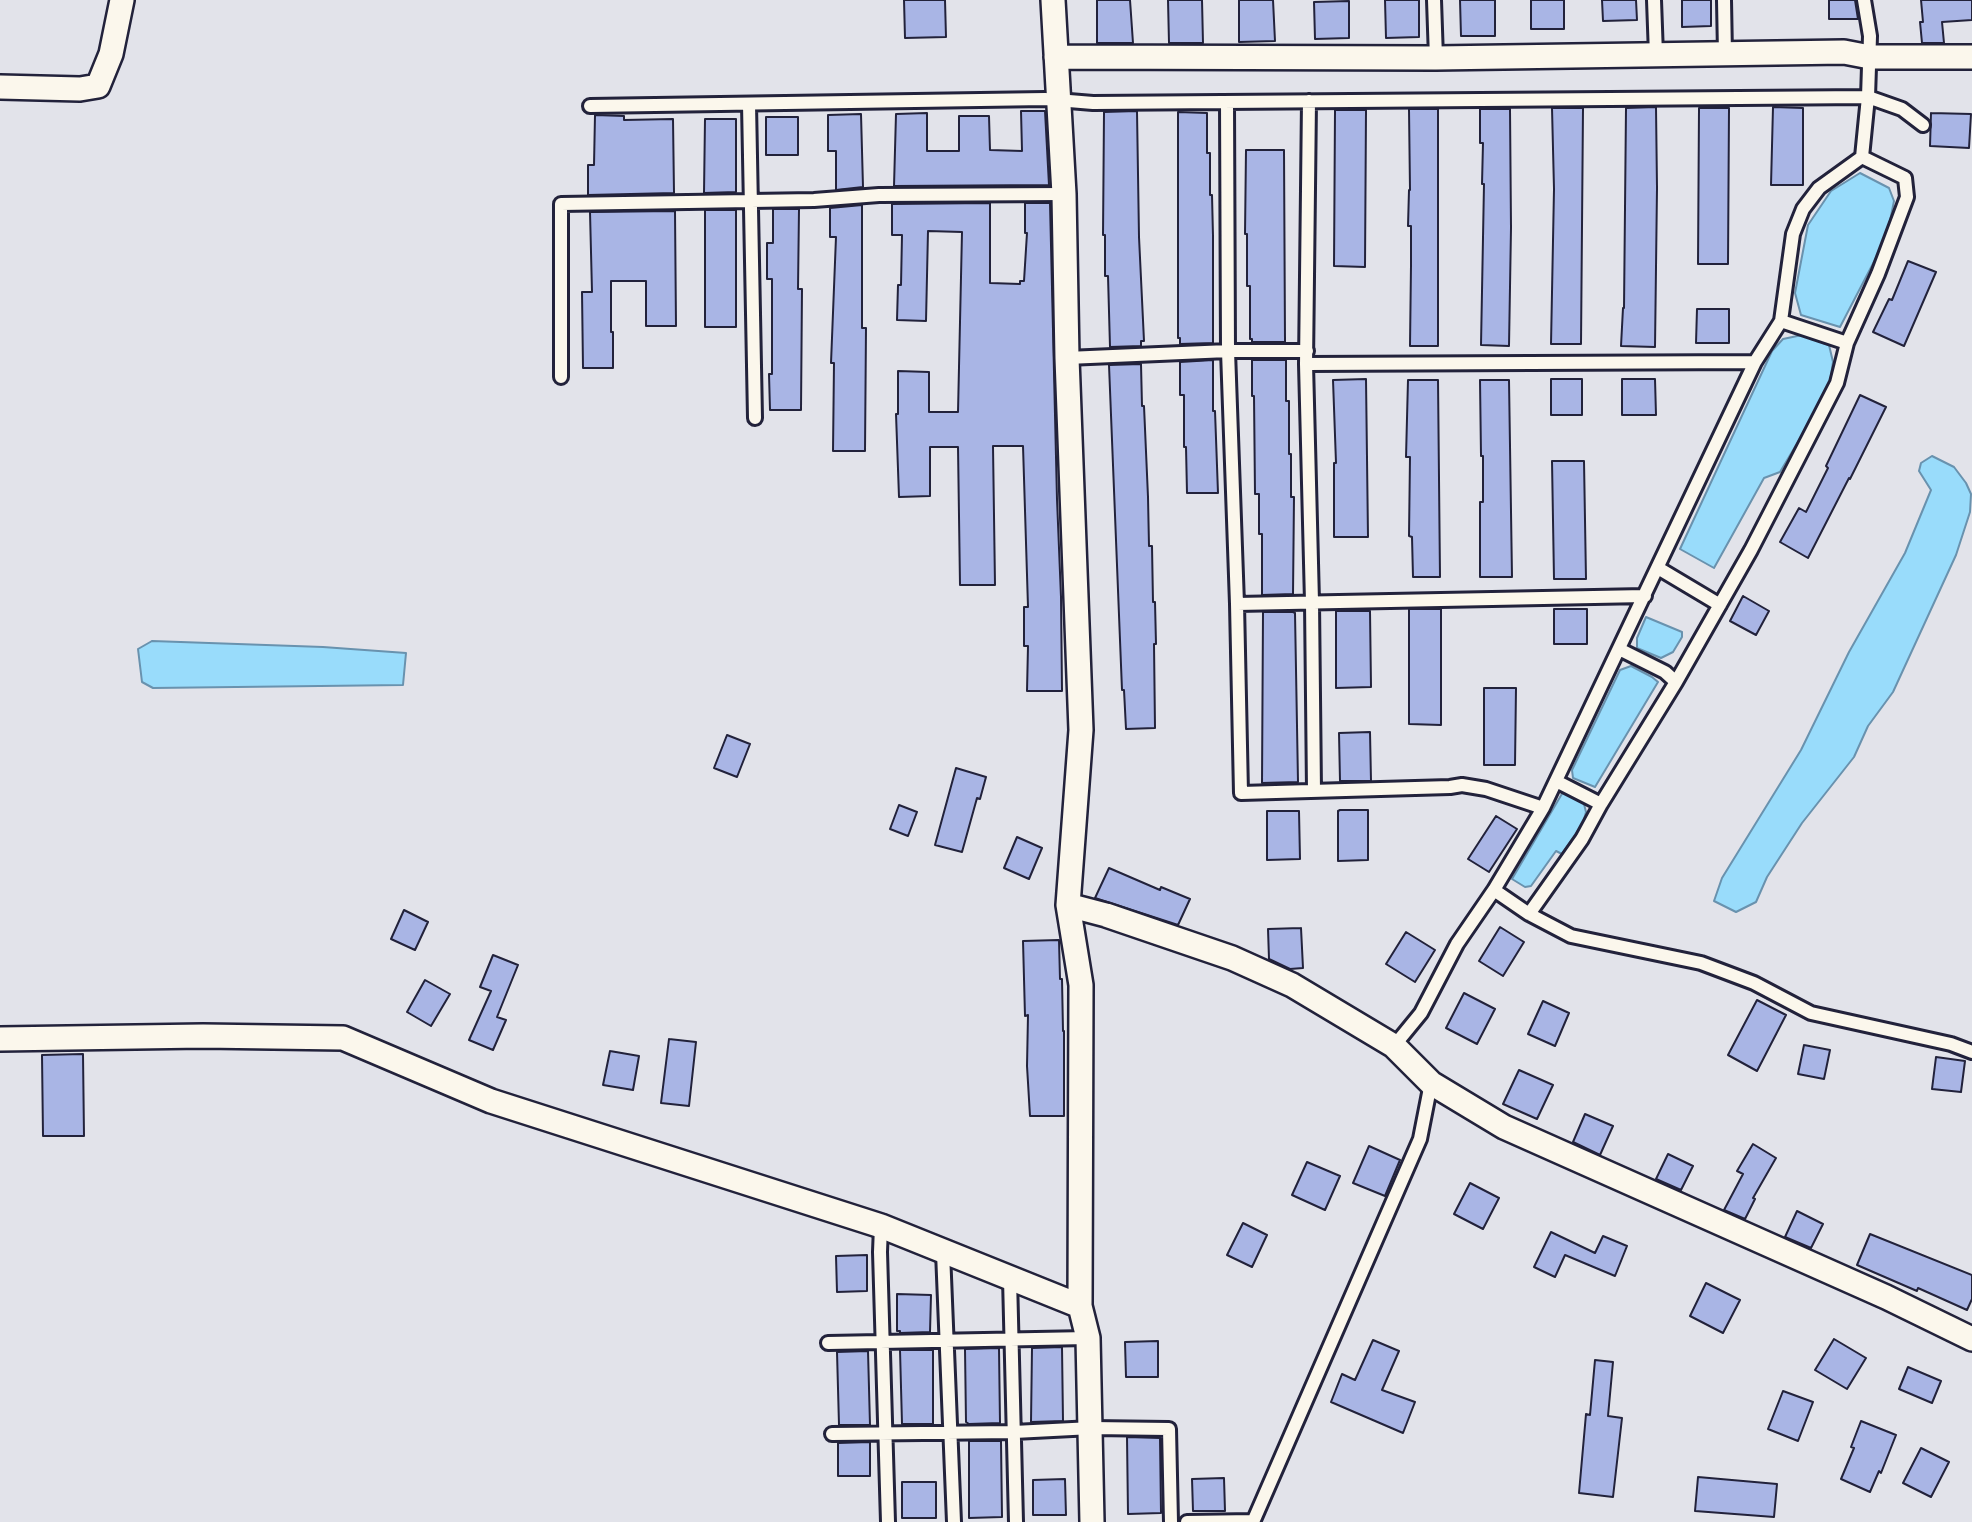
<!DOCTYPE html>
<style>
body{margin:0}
canvas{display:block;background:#e2e3ea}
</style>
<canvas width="1972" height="1522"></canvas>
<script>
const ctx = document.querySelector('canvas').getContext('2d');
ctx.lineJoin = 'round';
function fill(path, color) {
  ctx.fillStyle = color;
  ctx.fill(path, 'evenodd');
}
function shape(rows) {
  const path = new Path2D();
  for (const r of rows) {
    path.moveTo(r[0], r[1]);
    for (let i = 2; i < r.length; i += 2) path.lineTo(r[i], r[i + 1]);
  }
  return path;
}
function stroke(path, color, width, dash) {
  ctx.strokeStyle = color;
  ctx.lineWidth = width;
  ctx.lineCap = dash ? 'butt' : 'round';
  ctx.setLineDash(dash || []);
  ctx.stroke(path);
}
const water = shape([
 [1860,173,1889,188,1894,201,1890,221,1879,252,1840,327,1801,315,1795,293,1808,225,1831,191,1860,173],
 [1802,335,1829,345,1833,362,1830,382,1823,400,1780,472,1764,478,1714,568,1680,549,1772,351,1783,339,1802,335],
 [1932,456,1954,467,1966,483,1971,494,1970,512,1956,555,1893,692,1868,726,1854,757,1802,823,1767,877,1756,902,1736,912,1714,901,1722,878,1801,750,1849,652,1905,553,1931,490,1919,471,1921,463,1932,456],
 [1646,617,1682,632,1682,637,1673,652,1661,658,1637,648,1637,638,1646,617],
 [152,641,323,647,406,653,403,685,153,688,142,682,138,649,152,641],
 [1631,666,1652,677,1658,682,1595,787,1573,778,1572,770,1620,670,1631,666],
 [1563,792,1584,804,1586,812,1583,823,1562,854,1556,851,1531,886,1525,887,1512,879,1563,792]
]);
fill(water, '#99dcfb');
stroke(water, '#6992ae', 2);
const building = shape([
 [904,0,945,0,946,37,905,38,904,0],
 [1097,0,1130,0,1133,43,1097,43,1097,0],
 [1168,0,1202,0,1203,43,1169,43,1168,0],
 [1239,0,1273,0,1275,41,1239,42,1239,0],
 [1385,0,1419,0,1419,37,1386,38,1385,0],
 [1460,0,1495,0,1495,36,1461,36,1460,0],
 [1531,0,1564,0,1564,29,1531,29,1531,0],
 [1602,0,1636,0,1637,20,1603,21,1602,0],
 [1682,0,1711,0,1711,26,1682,27,1682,0],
 [1829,0,1855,0,1858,19,1829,19,1829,0],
 [1921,0,1972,0,1972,20,1942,22,1944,43,1922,43,1920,22,1923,22,1921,0],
 [1349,1,1349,38,1315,39,1314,2,1349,1],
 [1656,107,1657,188,1655,347,1621,346,1623,308,1624,308,1626,108,1656,107],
 [1773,107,1803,108,1803,185,1771,185,1773,107],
 [1552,108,1583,108,1581,344,1551,344,1554,189,1552,108],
 [1699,108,1729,108,1728,264,1698,264,1699,108],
 [1409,109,1438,109,1438,346,1410,346,1411,265,1411,226,1408,226,1409,190,1410,190,1409,109],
 [1480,109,1510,109,1511,228,1509,346,1481,345,1484,184,1482,184,1483,143,1480,143,1480,109],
 [1335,110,1366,110,1365,267,1334,266,1335,110],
 [1021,111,1045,111,1049,185,894,186,896,114,927,113,927,151,959,151,959,116,989,116,990,150,1022,151,1021,111],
 [1137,111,1139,237,1144,341,1141,341,1141,346,1110,347,1108,276,1105,276,1105,235,1103,235,1104,112,1137,111],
 [1178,112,1207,113,1207,153,1210,153,1210,195,1212,195,1213,236,1213,343,1180,344,1180,338,1178,338,1178,112],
 [1931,113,1971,114,1969,148,1930,146,1931,113],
 [861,114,863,187,836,190,836,151,828,151,828,115,861,114],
 [595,115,624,116,624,120,673,119,674,193,588,195,588,165,594,165,595,115],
 [766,117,798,117,798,155,766,155,766,117],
 [705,119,736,119,736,192,704,193,705,119],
 [1246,150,1284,150,1285,342,1252,342,1252,339,1250,339,1250,286,1247,286,1247,234,1245,234,1246,150],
 [990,203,990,283,1020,284,1020,281,1024,281,1027,233,1025,233,1025,203,1050,203,1057,499,1061,597,1062,691,1027,691,1028,646,1024,646,1024,607,1028,607,1023,446,993,446,995,585,960,585,958,447,930,447,930,496,899,497,896,414,898,414,898,371,929,372,929,412,958,412,962,232,928,231,926,321,897,320,898,285,901,285,902,235,892,235,892,204,990,203],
 [862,205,862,328,866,328,865,451,833,451,834,363,831,363,836,237,830,237,830,208,862,205],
 [773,209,799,209,798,289,802,289,801,410,770,410,769,374,772,374,772,279,767,279,767,243,773,243,773,209],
 [705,210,736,210,736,327,705,327,705,210],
 [675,211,676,326,646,326,646,281,611,281,611,332,613,332,613,368,583,368,582,292,592,292,590,212,675,211],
 [1908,261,1936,272,1904,346,1873,332,1889,299,1892,300,1908,261],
 [1697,309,1729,309,1729,343,1696,343,1697,309],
 [1213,360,1213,411,1215,411,1218,493,1187,493,1186,447,1184,447,1184,395,1180,395,1180,362,1213,360],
 [1252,360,1286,360,1286,401,1289,401,1289,454,1291,454,1291,497,1294,497,1293,594,1262,595,1262,534,1259,534,1259,494,1255,494,1254,396,1252,396,1252,360],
 [1141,364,1142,406,1144,406,1148,497,1149,546,1152,546,1153,602,1155,602,1156,644,1154,644,1155,728,1126,729,1124,690,1122,690,1109,365,1141,364],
 [1366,379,1368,537,1334,537,1334,463,1336,463,1333,380,1366,379],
 [1551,379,1582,379,1582,415,1551,415,1551,379],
 [1622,379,1655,379,1656,415,1622,415,1622,379],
 [1408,380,1438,380,1440,577,1413,577,1412,537,1409,536,1410,457,1406,457,1408,380],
 [1480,380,1509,380,1512,577,1480,577,1480,502,1483,502,1483,456,1481,456,1480,380],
 [1860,395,1886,407,1850,479,1849,478,1808,558,1780,542,1799,508,1806,512,1828,468,1826,466,1860,395],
 [1552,461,1584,461,1586,579,1554,579,1552,461],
 [1743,596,1769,611,1756,635,1730,621,1743,596],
 [1409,609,1441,609,1441,725,1409,724,1409,609],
 [1554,609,1587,609,1587,644,1554,644,1554,609],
 [1336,611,1370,611,1371,687,1336,688,1336,611],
 [1263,612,1293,612,1295,613,1298,782,1262,783,1263,612],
 [1484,688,1516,688,1515,765,1484,765,1484,688],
 [1370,732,1371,781,1340,781,1339,733,1370,732],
 [727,735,750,744,737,777,714,768,727,735],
 [956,768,986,777,980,799,977,798,962,852,935,845,956,768],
 [899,805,917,812,908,836,890,829,899,805],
 [1340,810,1368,810,1368,860,1338,861,1338,811,1340,810],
 [1267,811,1299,811,1300,859,1267,860,1267,811],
 [1496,816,1517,829,1489,872,1468,859,1496,816],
 [1017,837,1042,848,1029,879,1004,868,1017,837],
 [1109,868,1160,890,1161,887,1190,899,1178,925,1095,898,1109,868],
 [404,910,428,922,415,950,391,939,404,910],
 [1500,927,1524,942,1503,976,1479,961,1500,927],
 [1301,928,1303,968,1290,969,1269,959,1268,929,1301,928],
 [1406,932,1435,950,1415,982,1386,964,1406,932],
 [1059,940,1060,979,1062,979,1063,1031,1064,1031,1064,1116,1030,1116,1027,1066,1028,1015,1025,1016,1023,941,1059,940],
 [493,955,518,965,497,1017,506,1020,493,1050,469,1040,491,991,480,987,493,955],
 [425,980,450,994,431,1026,407,1012,425,980],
 [1464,993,1495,1009,1477,1044,1446,1028,1464,993],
 [1757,1000,1786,1015,1757,1071,1728,1055,1757,1000],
 [1543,1001,1569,1013,1555,1046,1528,1034,1543,1001],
 [669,1039,696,1042,689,1106,661,1103,669,1039],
 [1804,1045,1830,1050,1824,1079,1798,1074,1804,1045],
 [610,1051,639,1056,633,1090,603,1085,610,1051],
 [83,1054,84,1136,43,1136,42,1055,83,1054],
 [1936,1057,1965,1061,1961,1092,1932,1089,1936,1057],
 [1519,1070,1553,1085,1537,1119,1503,1104,1519,1070],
 [1585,1114,1613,1126,1600,1155,1573,1142,1585,1114],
 [1753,1144,1776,1158,1753,1198,1755,1199,1745,1219,1724,1210,1743,1174,1737,1171,1753,1144],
 [1369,1146,1400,1160,1385,1196,1353,1183,1369,1146],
 [1668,1154,1693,1166,1681,1190,1656,1179,1668,1154],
 [1307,1162,1340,1176,1325,1210,1292,1195,1307,1162],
 [1470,1183,1499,1198,1483,1229,1454,1214,1470,1183],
 [1797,1211,1823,1224,1811,1248,1785,1237,1797,1211],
 [1243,1223,1267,1235,1252,1267,1227,1255,1243,1223],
 [1551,1232,1595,1253,1603,1236,1627,1246,1615,1276,1565,1255,1555,1277,1534,1267,1551,1232],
 [1870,1234,1972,1275,1972,1299,1967,1310,1918,1288,1917,1291,1857,1265,1870,1234],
 [867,1255,867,1291,837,1292,836,1256,867,1255],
 [1706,1283,1740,1300,1723,1333,1690,1316,1706,1283],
 [897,1294,931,1295,930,1332,900,1333,900,1331,897,1331,897,1294],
 [1834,1339,1866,1358,1847,1389,1815,1370,1834,1339],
 [1373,1340,1399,1351,1382,1390,1415,1402,1403,1433,1331,1402,1342,1374,1355,1380,1373,1340],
 [1158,1341,1158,1377,1126,1377,1125,1342,1158,1341],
 [1062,1347,1063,1421,1031,1422,1032,1348,1062,1347],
 [999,1348,1000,1423,969,1424,966,1422,965,1349,999,1348],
 [900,1350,933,1350,933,1424,902,1424,900,1350],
 [868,1351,870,1425,839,1425,837,1352,868,1351],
 [1595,1360,1613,1362,1608,1416,1622,1418,1613,1497,1579,1493,1586,1414,1590,1415,1595,1360],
 [1908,1367,1941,1381,1932,1403,1899,1389,1908,1367],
 [1783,1391,1813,1402,1798,1441,1768,1429,1783,1391],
 [1861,1421,1896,1435,1881,1473,1879,1471,1870,1492,1841,1479,1854,1448,1851,1447,1861,1421],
 [1127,1437,1160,1438,1161,1513,1128,1514,1127,1437],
 [969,1441,1001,1441,1002,1517,969,1518,969,1441],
 [870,1442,870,1476,838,1476,838,1443,870,1442],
 [1921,1448,1949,1462,1931,1497,1903,1483,1921,1448],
 [1698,1477,1777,1484,1774,1517,1695,1511,1698,1477],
 [1224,1478,1225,1511,1193,1511,1192,1479,1224,1478],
 [1065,1479,1066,1515,1033,1515,1033,1480,1065,1479],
 [902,1482,936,1482,936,1518,902,1518,902,1482]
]);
fill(building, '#a9b5e5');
stroke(building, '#22223b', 2);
const service = shape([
 [1434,0,1436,58],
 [1654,0,1656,55],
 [1724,0,1725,54],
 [1309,101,1306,364,1312,602,1314,791],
 [1227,102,1228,351,1237,604,1241,793,1450,787,1462,785,1486,789,1543,808],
 [749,104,755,418],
 [590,106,1045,99,1093,103,1868,97,1870,36,1864,0],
 [1781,321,1847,343,1878,274,1907,197,1905,178,1862,157],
 [1067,358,1228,351,1307,351],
 [1306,364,1755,362],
 [561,377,561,204,814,200,879,195,1064,194],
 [1658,568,1720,605],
 [1237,604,1645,596],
 [1619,649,1665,672,1676,682],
 [1556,781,1601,804],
 [1494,890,1529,914,1571,936,1701,963,1754,983,1811,1013,1951,1044,1972,1052],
 [1529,914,1582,839,1601,804,1676,682,1751,550,1837,383,1847,343],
 [1394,1046,1421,1013,1457,944,1494,890,1543,808,1755,362,1781,321,1793,234,1803,209,1819,188,1862,157,1868,97,1902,109,1923,125],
 [881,1226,880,1252,888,1522],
 [943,1252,954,1522],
 [1010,1278,1016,1522],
 [828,1343,1088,1338],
 [832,1434,1014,1432,1092,1428,1169,1429,1171,1522],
 [1187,1522,1253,1521],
 [1253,1522,1420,1139,1431,1083]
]);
const minor = shape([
 [1053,0,1064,194,1067,358,1081,730,1068,905,1081,985,1080,1306,1088,1338,1092,1522],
 [1056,57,1436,58,1844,52,1870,57,1972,57],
 [0,87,80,89,98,86,111,54,122,0],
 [1068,905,1106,915,1232,958,1292,985,1394,1046,1431,1083,1504,1127,1886,1297,1972,1339],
 [0,1039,203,1036,343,1038,491,1101,881,1226,1080,1306]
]);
stroke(service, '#22223b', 18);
stroke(minor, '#22223b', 28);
stroke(service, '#fbf7ec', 12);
stroke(minor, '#fbf7ec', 23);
</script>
